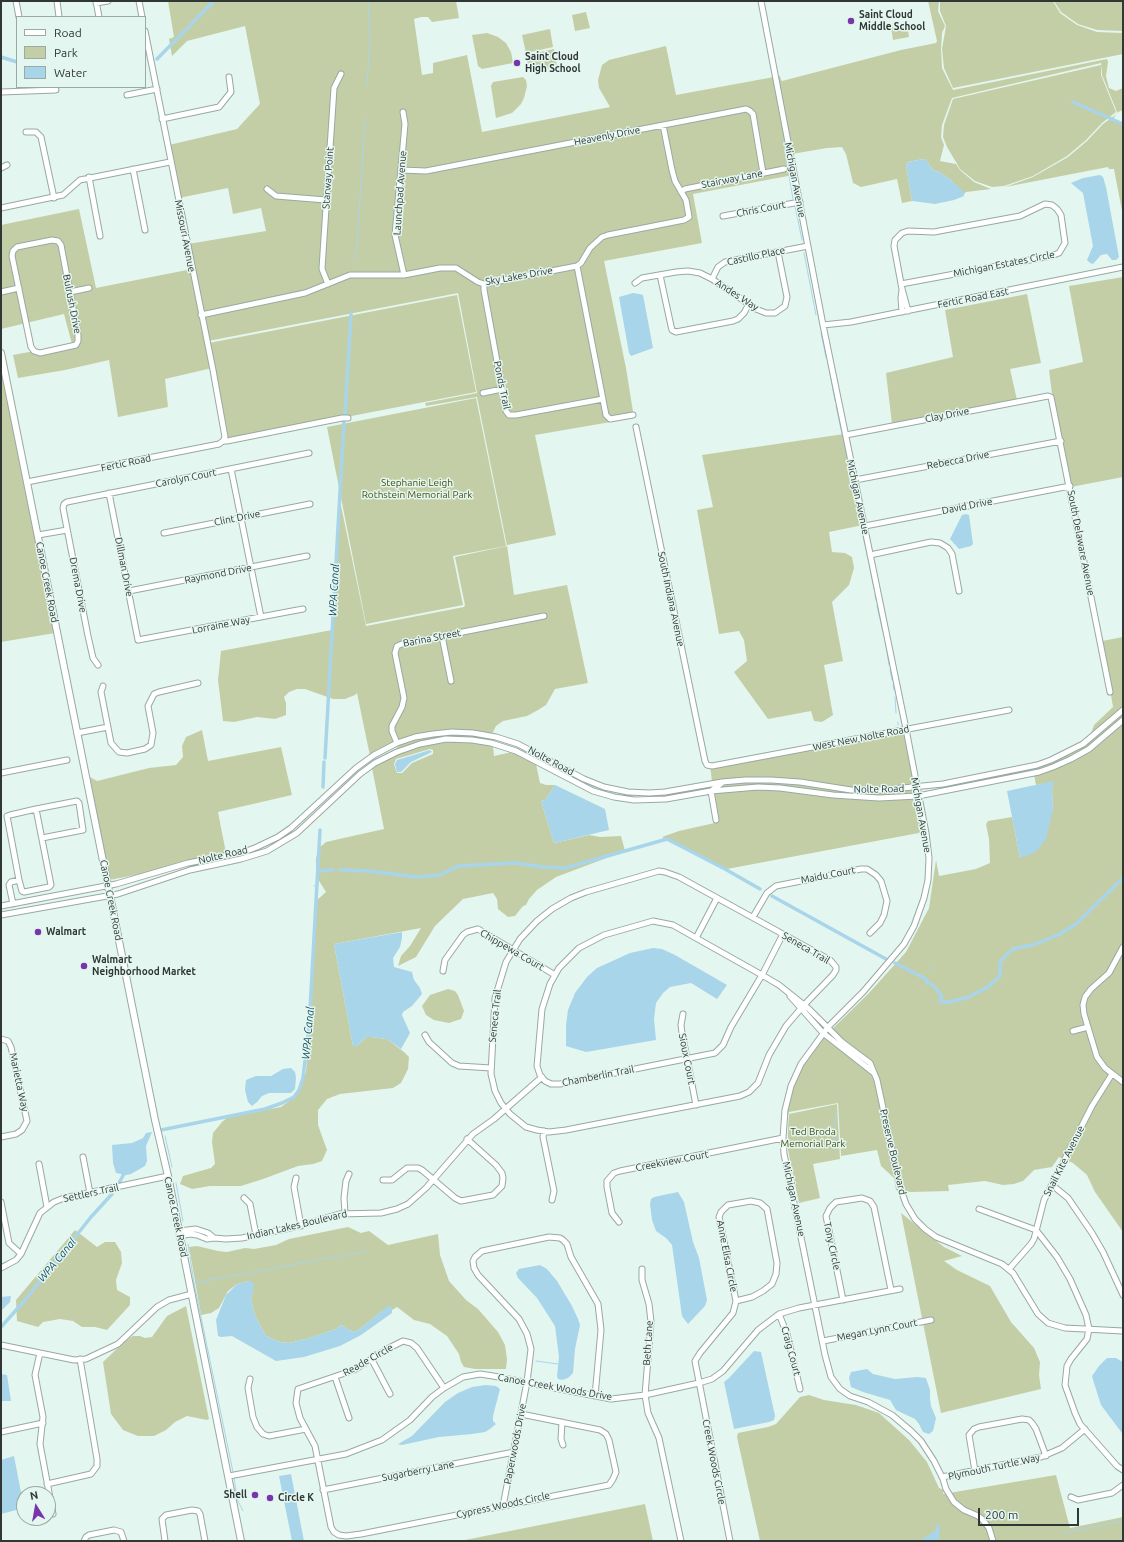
<!DOCTYPE html>
<style>
body{margin:0}
#map{position:relative;width:1124px;height:1542px;overflow:hidden;background:#e4f6f0;font-family:Ubuntu,sans-serif}
canvas{display:block}
.frame{position:absolute;inset:0;border:2px solid #303734;pointer-events:none}
.legend{position:absolute;left:16px;top:16px;width:130px;height:72px;box-sizing:border-box;background:#e4f6f0;border:1px solid #9caaa5;margin:0;padding:5px 7px;list-style:none;font-size:12px;color:#303734}
.legend li{display:flex;align-items:center;gap:8px;height:20px}
.legend b{width:20px;border:1px solid #9caaa5}
.north{position:absolute;left:16px;top:1486px;width:40px;height:40px;box-sizing:border-box;background:#e4f6f0;border:1px solid #9caaa5;border-radius:50%;rotate:349deg;font-size:11px;font-weight:700;line-height:16px;text-align:center;color:#303734}
.north::after{content:'';display:block;margin:auto;width:14px;height:18px;background:#7836aa;clip-path:polygon(50% 0,100% 100%,50% 72%,0 100%)}
.scale{position:absolute;left:978px;top:1508px;width:101px;height:18px;box-sizing:border-box;border:2px solid #303734;border-top:0;padding-left:5px;font-size:12px;line-height:14px;white-space:nowrap;color:#303734;-webkit-text-stroke:3px #e4f6f0;paint-order:stroke}
</style>
<div id="map">
<canvas width="1124" height="1542"></canvas>
<div class="frame"></div>
<ul class="legend">
<li><b style="height:5px;background:#fff"></b>Road</li>
<li><b style="height:11px;background:#c4cea6"></b>Park</li>
<li><b style="height:11px;background:#a8d5e9"></b>Water</li>
</ul>
<div class="north">N</div>
<div class="scale">200 m</div>
</div>
<script>
const ctx = document.querySelector('canvas').getContext('2d');
ctx.lineJoin = 'round';
function fill(path, color) {
  ctx.fillStyle = color;
  ctx.fill(path, 'evenodd');
}
function shape(rows) {
  const path = new Path2D();
  for (const r of rows) {
    path.moveTo(r[0], r[1]);
    for (let i = 2; i < r.length; i += 2) path.lineTo(r[i], r[i + 1]);
  }
  return path;
}
function stroke(path, color, width, dash) {
  ctx.strokeStyle = color;
  ctx.lineWidth = width;
  ctx.lineCap = dash ? 'butt' : 'round';
  ctx.setLineDash(dash || []);
  ctx.stroke(path);
}
function drawText(font, color, halo, rows, align = 'center') {
  ctx.font = font + ' Ubuntu,sans-serif';
  ctx.lineWidth = 3;
  ctx.setLineDash([]);
  ctx.textBaseline = 'middle';
  ctx.strokeStyle = halo;
  ctx.fillStyle = color;
  for (const [text, x, y, turn = 0] of rows) {
    ctx.save();
    ctx.translate(x, y);
    ctx.rotate((+turn || 0) * Math.PI / 180);
    ctx.textAlign = isNaN(turn) ? turn : align;
    if (halo) ctx.strokeText(text, 0, 0);
    ctx.fillText(text, 0, 0);
    ctx.restore();
  }
}
fill(shape([
 [168,1,456,1,459,18,432,22,428,17,421,17,414,19,422,75,433,73,433,63,467,55,482,132,610,107,599,88,598,80,602,65,609,60,666,46,676,95,774,77,793,175,693,194,702,243,604,261,626,368,634,418,535,435,556,535,507,545,514,595,567,585,588,683,555,689,546,705,538,710,527,716,503,721,496,726,492,734,432,732,370,756,357,693,355,695,345,699,333,699,305,689,297,689,289,692,284,697,286,703,286,715,275,719,257,717,234,722,223,721,218,680,221,651,332,630,340,501,366,626,464,607,465,605,455,557,507,546,477,397,426,406,425,403,477,393,458,293,208,341,212,368,165,379,168,407,118,417,109,360,65,370,18,378,13,355,72,344,64,314,1,329,1,225,79,209,96,288,192,269,188,244,266,231,261,208,233,214,228,188,179,198,169,145,237,129,260,104,245,26,187,41,172,56,169,39,174,37],
 [928,1,939,1,938,11,945,26,942,33,941,49,942,68,953,90,1107,59,1108,62,1106,76,1109,88,1116,91,1123,88,1123,110,1118,112,1113,119,1123,124,1123,216,1114,169,1109,169,1108,167,1005,187,1033,177,1068,157,1087,141,1103,124,1117,114,1117,112,1102,75,1101,63,952,98,942,125,941,137,944,145,940,161,956,164,960,170,974,182,991,189,966,192,964,194,951,180,939,172,933,170,926,160,923,159,908,162,906,165,912,201,902,203,897,179,861,187,853,183,846,154,842,147,827,148,792,154,778,76,780,76,781,80,782,81,901,50,936,43,937,41],
 [940,1,1053,1,1060,13,1077,25,1097,32,1123,33,1123,54,953,88,944,68,942,49,946,26,940,11],
 [1054,1,1123,1,1123,31,1097,30,1078,24,1061,12],
 [586,12,590,28,575,31,572,15],
 [907,24,909,37,893,40,891,27],
 [550,29,553,47,526,53,522,35],
 [487,33,498,37,506,43,511,52,513,63,482,69,478,66,472,35],
 [554,49,557,67,529,72,526,55],
 [1101,65,1101,75,1116,112,1102,123,1086,140,1067,156,1033,176,1004,186,992,187,975,181,960,169,947,147,943,137,944,125,953,99],
 [523,77,526,80,527,86,524,98,521,104,512,113,496,118,491,86,493,82],
 [1123,277,1123,477,1071,487,1052,394,1049,370,1083,362,1069,286],
 [1027,294,1041,363,1010,369,1017,400,892,424,886,373,953,357,945,310],
 [457,295,476,392,227,440,209,343],
 [1,361,55,633,1,642],
 [476,398,506,546,453,556,463,605,366,624,327,427],
 [844,434,863,525,829,532,832,552,845,553,852,557,854,568,849,585,832,602,843,661,824,665,833,715,822,722,814,721,811,711,768,719,734,672,747,661,744,640,739,631,719,634,697,510,713,507,702,455],
 [1123,637,1123,708,1090,736,1094,725,1113,707,1102,641],
 [1123,713,1123,717,1088,747,1070,757,1052,766,1035,771,1035,767,1051,762,1079,749],
 [1123,722,1123,1232,1095,1192,1087,1175,1073,1163,1059,1157,1052,1167,1034,1170,1023,1181,1014,1184,1003,1185,985,1181,948,1185,949,1191,911,1192,896,1190,894,1178,881,1166,877,1150,841,1156,838,1103,789,1112,787,1118,786,1113,793,1085,809,1053,816,1045,869,993,906,952,929,908,936,860,939,876,976,869,990,863,989,839,986,824,988,821,1012,817,1020,858,1053,809,1052,791,1053,782,1036,785,1034,775,1072,761],
 [202,730,208,761,281,747,292,795,218,812,226,853,151,872,109,880,90,777,97,781,149,768,176,765,183,757,182,746,186,737],
 [904,731,914,786,851,788,724,779,712,781,710,766],
 [452,734,463,734,463,738,395,750,399,745,416,739],
 [446,741,472,742,490,745,493,746,494,756,512,752,536,764,540,783,546,785,555,785,545,800,541,801,554,843,589,835,600,837,621,836,625,851,556,877,537,890,529,899,526,905,523,906,515,916,508,917,498,909,497,899,493,893,463,899,435,926,416,957,398,966,401,956,410,946,421,928,334,944,353,1046,357,1046,367,1037,371,1037,387,1039,404,1052,409,1057,408,1069,401,1083,393,1088,340,1094,327,1099,318,1110,318,1125,327,1150,322,1161,313,1164,298,1166,263,1179,241,1186,210,1186,192,1189,180,1184,183,1176,211,1168,215,1164,212,1142,213,1133,222,1122,228,1117,281,1107,297,1095,306,1072,311,1010,316,901,326,892,316,876,316,858,320,847,326,842,384,829,372,768,398,753,421,746],
 [430,749,433,750,433,754,412,763,402,773,397,773,394,764,396,759],
 [745,782,800,784,851,792,883,792,915,790,916,794,879,796,758,785,717,788,724,783],
 [758,789,916,798,924,832,727,869,662,837,679,831,719,822,714,792],
 [448,989,455,991,458,995,464,1011,461,1019,449,1023,434,1020,426,1015,422,1006,430,995],
 [837,1104,840,1159,813,1164,820,1198,799,1203,788,1150,788,1127,789,1114],
 [901,1213,944,1247,962,1256,944,1261,957,1270,990,1286,1011,1322,1034,1348,1040,1362,1039,1375,1041,1389,941,1413],
 [348,1227,361,1233,369,1231,388,1245,438,1234,440,1255,449,1281,466,1300,478,1309,498,1332,505,1345,507,1359,506,1369,475,1369,464,1367,461,1362,459,1354,447,1336,430,1324,414,1320,397,1307,392,1310,392,1307,382,1311,356,1332,349,1330,341,1325,336,1329,310,1338,289,1343,280,1342,266,1336,261,1327,255,1315,251,1299,252,1294,249,1281,237,1284,228,1291,219,1308,211,1313,201,1315,189,1247,197,1246,218,1251,227,1252,245,1248,254,1249,276,1245,289,1239],
 [75,1230,97,1247,105,1242,115,1242,121,1252,122,1263,116,1280,117,1290,130,1297,130,1305,107,1330,95,1327,82,1327,73,1321,60,1319,43,1322,38,1327,17,1321,16,1300],
 [186,1306,209,1419,207,1420,187,1416,175,1422,166,1430,154,1436,138,1436,123,1430,111,1414,103,1362,124,1342,133,1336,140,1336,145,1338,152,1337,167,1316],
 [809,1395,824,1400,856,1405,879,1413,909,1440,927,1462,939,1488,944,1490,943,1494,1056,1475,1070,1528,1123,1517,1123,1541,760,1541,737,1437,738,1433,768,1427,776,1424,800,1397],
 [645,1504,653,1541,460,1541]
]), '#c4cea6');
fill(shape([
 [923,159,926,160,933,170,939,172,951,180,963,191,964,194,964,196,954,200,935,204,912,201,906,165,908,162],
 [1100,175,1103,177,1106,187,1119,257,1116,260,1112,260,1107,254,1101,255,1093,264,1090,263,1087,260,1093,246,1083,193,1072,184,1071,183,1083,178],
 [633,293,639,294,643,295,653,348,631,356,629,353,619,297],
 [966,514,969,515,973,544,971,546,959,549,950,539,962,515],
 [430,750,432,752,411,762,401,772,397,772,395,764,397,760],
 [1054,781,1052,791,1053,809,1046,839,1036,852,1020,858,1007,791],
 [555,785,605,809,609,830,554,843,541,801,545,800],
 [402,932,402,938,400,947,393,958,394,967,412,972,414,980,420,988,422,994,412,1006,403,1012,402,1015,410,1033,401,1049,387,1039,371,1037,367,1037,357,1046,353,1046,334,944],
 [653,948,662,949,675,955,727,985,717,999,691,983,670,987,663,993,656,1003,654,1019,656,1040,586,1052,566,1046,566,1025,568,1010,575,993,587,977,597,968,630,953],
 [291,1068,295,1072,296,1078,295,1089,291,1093,269,1093,262,1096,257,1102,252,1106,248,1102,245,1090,246,1080,256,1076,271,1076,283,1069],
 [152,1132,146,1146,147,1161,145,1166,131,1174,122,1176,121,1174,116,1173,113,1163,112,1145,132,1143,143,1138,146,1133],
 [678,1192,684,1202,693,1242,699,1258,707,1300,705,1306,688,1324,682,1316,672,1245,666,1238,656,1231,652,1220,650,1204,651,1199,654,1197],
 [540,1265,547,1269,557,1281,572,1306,578,1319,580,1325,575,1349,573,1373,568,1378,562,1380,558,1379,557,1376,559,1357,555,1326,537,1298,518,1278,516,1273,519,1269],
 [249,1281,253,1282,254,1287,251,1299,255,1315,261,1327,266,1336,280,1342,289,1343,310,1338,336,1329,341,1325,349,1330,356,1332,388,1306,392,1307,392,1313,361,1335,340,1346,304,1357,276,1361,232,1336,221,1337,218,1336,216,1320,226,1295,237,1284],
 [11,1296,10,1302,1,1311,1,1297],
 [754,1351,761,1352,775,1416,774,1420,769,1422,734,1429,724,1382,729,1378],
 [1107,1358,1116,1358,1123,1362,1123,1431,1122,1433,1101,1405,1094,1383,1092,1376,1099,1366],
 [867,1369,873,1374,895,1379,917,1377,926,1378,930,1390,930,1398,931,1406,936,1418,933,1431,929,1434,923,1432,919,1424,915,1419,896,1410,890,1400,863,1392,851,1387,849,1378,851,1372],
 [1,1374,7,1375,11,1401,1,1401],
 [486,1385,496,1386,500,1389,493,1416,493,1421,496,1424,490,1429,485,1432,472,1434,439,1437,402,1445,398,1444,412,1436,445,1402,458,1393,472,1387],
 [14,1456,24,1508,1,1514,1,1460],
 [291,1474,304,1541,292,1541,279,1476],
 [937,1525,939,1525,940,1527,939,1541,920,1541,935,1531]
]), '#a8d5e9');
stroke(shape([
 [367,85,370,42,368,1],
 [783,140,793,199],
 [795,206,802,240],
 [804,253,816,315],
 [354,259,357,247,365,118],
 [821,333,826,357],
 [828,363,835,401],
 [836,406,852,480],
 [852,485,862,531],
 [863,536,868,559],
 [869,564,874,589],
 [875,595,876,600],
 [877,606,883,632],
 [885,639,889,665],
 [890,670,892,680],
 [893,685,894,690],
 [895,697,896,713],
 [898,722,898,725],
 [569,776,586,784,606,792,614,793],
 [725,869,726,868],
 [344,870,344,867],
 [314,886,317,886],
 [833,929,833,928],
 [930,964,933,970],
 [835,1131,836,1150],
 [165,1136,172,1167],
 [800,1136,835,1131,836,1113],
 [176,1183,183,1221],
 [188,1244,194,1283,367,1251],
 [194,1283,233,1472],
 [536,1361,558,1364],
 [234,1477,237,1499,243,1511],
 [1064,1533,1123,1521]
]), '#a8d5e9', 1);
stroke(shape([
 [1,57,17,62],
 [157,59,214,1],
 [1073,102,1123,124],
 [345,415,351,314],
 [325,758,344,421],
 [323,787,324,762],
 [340,870,369,871,417,877,440,875,458,866,516,863,542,867,565,868,667,839,725,869,760,889],
 [318,871,333,870],
 [772,896,886,959],
 [895,963,926,979,927,983,932,984,942,996,940,1000,941,1002,949,1002,969,997,988,987,1000,976,1000,963,1005,956,1013,949,1036,944,1060,934,1077,923,1123,878],
 [161,1130,265,1109,282,1103,294,1097,299,1090,303,1078,309,1027,320,830],
 [119,1183,125,1172],
 [1,1327,26,1299,91,1217,112,1194]
]), '#a8d5e9', 3.5);
const minor = shape([
 [16,1,19,17],
 [57,1,59,17],
 [96,1,99,17],
 [139,1,142,17],
 [761,1,823,325,906,729,926,833,929,858,928,880,924,898,914,926,904,944,863,992,828,1027,801,1064,791,1086,785,1110,783,1138,784,1154,825,1355,831,1377,840,1389,850,1396,868,1402,892,1415,911,1431,921,1441,934,1461,943,1479,946,1489,954,1502,964,1510,978,1516,982,1519,989,1528,993,1541],
 [96,3,108,1],
 [145,31,213,370,225,437,223,441],
 [1,92,56,90],
 [127,95,157,89],
 [403,112,405,124,395,235,404,275],
 [162,119,219,107,231,92,229,77],
 [26,132,36,132,41,137,54,198],
 [1,168,7,165],
 [133,169,145,230],
 [401,170,426,171,746,109,750,111,753,114,763,173],
 [89,177,100,236],
 [267,189,276,196,326,200],
 [681,192,685,189,784,169],
 [1,208,63,195,80,180,170,162],
 [723,216,800,202],
 [52,240,58,241,61,245,78,335,78,341,76,345,40,353,34,351,31,347,12,256,13,251,17,247,52,240],
 [577,266,606,415,610,419,633,415],
 [660,275,671,326,672,330,676,332,733,321,738,319,744,313,749,304],
 [712,279,718,267,725,262,808,246],
 [635,283,642,278,676,272,688,271,700,273,712,279,756,309,766,313,775,313,785,306,787,297,778,252],
 [328,284,322,269,323,253,334,88,341,74],
 [484,284,484,290,506,411,509,415,516,415,603,399],
 [901,284,1051,256,1059,253,1065,243,1061,215,1057,209,1052,205,1045,204,1020,216,934,232,908,231,902,233,895,240,894,246,902,289,908,311],
 [902,290,901,298,902,312],
 [1,292,19,288],
 [70,292,89,288],
 [201,315,305,293,350,275,404,275,440,268,456,268,478,282,484,284,577,266,581,263,590,248,602,237,608,235,684,220,689,217,686,200,675,181,672,170,663,125],
 [823,325,851,322,1123,267],
 [483,393,502,389],
 [636,427,705,761,707,765,712,766,1009,710],
 [846,435,1048,396,1051,397,1110,692],
 [223,441,227,441,342,418,348,418],
 [231,469,261,617],
 [855,480,1061,441],
 [27,482,219,444,223,441],
 [109,493,138,640,303,609],
 [865,526,1070,486],
 [164,533,310,504],
 [38,535,67,530],
 [870,555,931,542,940,543,948,548,952,554,959,591],
 [129,591,307,556],
 [442,636,451,681],
 [98,665,93,658,88,636,63,508,64,504,67,502,309,453],
 [103,686,101,692,111,743,119,752,127,753,145,749,151,745,153,733,148,706,154,694,159,692,198,683],
 [77,733,108,727],
 [397,743,392,731,392,726,402,707,404,698,395,653,397,646,402,644,544,616],
 [1,773,67,760],
 [36,809,51,885,49,887,24,892,22,891,19,880,7,816,10,815,36,809,77,801,79,803,83,830,42,838],
 [716,820,711,791,722,783],
 [659,871,665,872,679,877,830,960,836,967,836,970,833,975,804,1005,786,1026,769,1055,758,1083,749,1092,740,1096,566,1130,549,1132,537,1130,526,1127,510,1114,501,1103,495,1091,491,1074,495,998,506,962,520,939,537,921,552,909,571,898,586,892,659,871],
 [13,904,9,885,11,882,19,880],
 [1,906,116,884,188,863,244,852,257,847,278,837,291,828,356,768,374,755,397,743,415,737,433,734,452,732,473,733,496,737,518,744,584,779,604,787,628,792,649,793,665,792,722,782,745,780,771,780,800,782,851,790,882,790,943,784,1037,765,1051,760,1083,744,1123,710],
 [1,915,118,894,190,870,241,859,267,851,297,833,360,774,375,763,397,752,420,744,446,739,472,740,491,743,516,751,593,791,614,797,634,800,666,799,711,791,758,787,780,788,833,795,879,798,918,796,1039,772,1053,767,1071,759,1089,749,1123,720],
 [753,917,767,893,776,886,861,869,867,869,876,875,881,881,887,901,884,915,880,923,870,933],
 [783,934,762,975,731,1027,723,1045,715,1053,560,1084,551,1084,545,1081,540,1075,537,1066,542,1009,550,984,559,968,579,948,604,935,653,921,673,925,696,938,762,975,779,985,809,1009,842,1042,870,1063,877,1080,900,1187,906,1204,915,1219,925,1229,936,1237,1002,1264,1013,1273,1038,1314,1048,1323,1065,1328,1123,1331],
 [696,938,717,898],
 [1123,947,1109,973,1091,989,1085,997,1083,1005,1084,1014,1097,1057,1105,1068,1123,1082],
 [443,971,445,960,463,935,467,932,478,929,555,975],
 [790,996,823,1033,874,1073],
 [683,1014,681,1025,682,1033,696,1105],
 [1073,1031,1088,1027],
 [425,1035,429,1042,452,1063,459,1066,491,1068],
 [1,1039,8,1041,11,1047,27,1121,22,1130,16,1134,1,1137],
 [544,1131,543,1137,554,1191,552,1200],
 [83,1157,90,1193],
 [39,1164,47,1207],
 [296,1178,294,1187,301,1226],
 [383,1180,392,1180,407,1168,418,1168,422,1170,455,1198,461,1201,493,1195,502,1186,503,1178,502,1173,496,1165,467,1139],
 [1052,1185,1068,1198,1092,1233,1103,1252,1123,1295],
 [244,1198,250,1204,256,1235],
 [1,1202,9,1243,21,1254],
 [979,1209,1036,1230,1057,1257,1070,1279,1086,1315,1089,1329,1087,1339,1071,1359,1067,1366,1065,1385,1075,1413,1080,1424,1117,1466,1123,1470],
 [345,1213,344,1198,346,1181,349,1174],
 [619,1222,612,1213,607,1187,607,1181,614,1173,620,1171,783,1138],
 [179,1231,196,1229,208,1233,214,1238],
 [180,1236,190,1234,197,1235,207,1239,214,1238,226,1239,242,1238,295,1227,339,1214,381,1213,397,1209,408,1204,426,1188,473,1134,494,1119,542,1077],
 [1,1268,16,1260,21,1254,40,1213,54,1202,64,1198,168,1176],
 [642,1269,642,1280,649,1304,651,1322,645,1395,648,1413,659,1438,681,1541],
 [1009,1269,1031,1244,1034,1239,1044,1200,1092,1106,1112,1074],
 [843,1300,826,1216,830,1208,836,1202,862,1198,870,1201,874,1207,891,1290],
 [779,1314,787,1334,800,1389],
 [823,1341,931,1320],
 [1,1345,74,1360,86,1359,118,1344,157,1307,169,1300,192,1294],
 [40,1353,35,1375,43,1417,40,1444,53,1514],
 [372,1360,390,1394],
 [335,1377,349,1418],
 [250,1379,248,1388,253,1417,257,1427,263,1434,269,1436,306,1429],
 [444,1388,417,1348,411,1343,403,1341,389,1348,354,1370,298,1389,296,1403,300,1418,315,1446,331,1527,334,1532,339,1535,346,1536,361,1534,609,1485,613,1479,616,1472,609,1440,606,1434,600,1430,521,1414],
 [562,1422,561,1439,563,1445],
 [1,1432,43,1423],
 [975,1471,969,1435,974,1429,979,1427,1022,1419,1029,1420,1032,1423,1036,1429,1046,1456],
 [229,1476,346,1454,382,1440,410,1420,432,1397,444,1388,463,1377,480,1374,493,1376,611,1399,645,1395,699,1383,712,1379,723,1371,758,1330,779,1314,799,1308,900,1289],
 [942,1477,1041,1457,1062,1448,1085,1429],
 [47,1484,91,1474,97,1466,97,1459,80,1359],
 [323,1490,514,1452],
 [1071,1497,1078,1500,1112,1493,1123,1485],
 [503,1506,527,1382,531,1349,527,1334,519,1319,478,1275,474,1268,473,1261,475,1257,482,1251,549,1237,560,1238,563,1240,567,1244,571,1257,598,1304,601,1330,595,1396],
 [84,1541,86,1537,89,1535,114,1530,121,1532,124,1541],
 [165,1541,162,1519,166,1515,192,1510,198,1511,200,1514,205,1541],
 [730,1541,695,1361,700,1353,733,1313,736,1301,719,1217,721,1212,728,1205,751,1201,760,1203,767,1209,777,1263,776,1274,772,1284,763,1291,752,1297,736,1301]
]);
const major = shape([
 [1,353,155,1120,168,1176,241,1541]
]);
stroke(minor, '#98a9a3', 7);
stroke(major, '#98a9a3', 8);
stroke(minor, '#fff', 5);
stroke(major, '#fff', 6);
for (const [x, y, r, color] of [
 [851,21,4,"#7836aa"],
 [517,63,4,"#7836aa"],
 [38,932,4,"#7836aa"],
 [84,966,4,"#7836aa"],
 [255,1495,4,"#7836aa"],
 [270,1498,4,"#7836aa"]
]) {
  const dot = new Path2D();
  dot.arc(x, y, r, 0, 2 * Math.PI);
  ctx.fillStyle = color;
  ctx.fill(dot);
  stroke(dot, '#e4f6f0', 1.5);
}
drawText('bold 10px', '#303734', '#e4f6f0', [
 ["Saint Cloud",859,15],
 ["Middle School",859,27],
 ["Saint Cloud",525,57],
 ["High School",525,69],
 ["Walmart",46,932],
 ["Walmart",92,960],
 ["Neighborhood Market",92,972],
 ["Shell",247,1495,"right"],
 ["Circle K",278,1498]
], 'left');
drawText('10px', '#303734', '#e4f6f0', [
 ["Heavenly Drive",607,136,-11],
 ["Starway Point",328,178,-86],
 ["Stairway Lane",732,179,-11],
 ["Michigan Avenue",795,180,79],
 ["Launchpad Avenue",400,193,-86],
 ["Chris Court",761,209,-11],
 ["Missouri Avenue",185,236,79],
 ["Castillo Place",756,256,-12],
 ["Michigan Estates Circle",1004,264,-11],
 ["Sky Lakes Drive",519,276,-10],
 ["Andes Way",737,295,33],
 ["Fertic Road East",973,298,-11],
 ["Bulrush Drive",72,304,79],
 ["Ponds Trail",502,385,78],
 ["Clay Drive",947,415,-11],
 ["Rebecca Drive",958,460,-11],
 ["Fertic Road",126,463,-12],
 ["Carolyn Court",186,478,-11],
 ["Michigan Avenue",858,497,78],
 ["David Drive",967,506,-11],
 ["Clint Drive",237,518,-11],
 ["South Delaware Avenue",1081,543,79],
 ["Dillman Drive",124,567,79],
 ["Raymond Drive",218,574,-11],
 ["Canoe Creek Road",47,582,79],
 ["Drema Drive",78,585,79],
 ["South Indiana Avenue",671,599,78],
 ["Lorraine Way",221,625,-11],
 ["Barina Street",432,638,-11],
 ["West New Nolte Road",861,738,-11],
 ["Nolte Road",551,761,28],
 ["Nolte Road",879,789,-1],
 ["Michigan Avenue",921,815,80],
 ["Nolte Road",223,855,-13],
 ["Maidu Court",828,875,-11],
 ["Canoe Creek Road",111,900,79],
 ["Seneca Trail",806,948,30],
 ["Chippewa Court",512,950,30],
 ["Seneca Trail",495,1016,-84],
 ["Sioux Court",687,1059,79],
 ["Chamberlin Trail",598,1076,-11],
 ["Marietta Way",19,1082,78],
 ["Preserve Boulevard",893,1152,77],
 ["Creekview Court",672,1161,-11],
 ["Snail Kite Avenue",1064,1161,-63],
 ["Settlers Trail",91,1193,-12],
 ["Michigan Avenue",794,1199,78],
 ["Canoe Creek Road",176,1217,78],
 ["Indian Lakes Boulevard",297,1225,-13],
 ["Tony Circle",832,1246,78],
 ["Anne Elisa Circle",727,1256,79],
 ["Megan Lynn Court",877,1330,-11],
 ["Beth Lane",648,1343,-86],
 ["Craig Court",791,1351,75],
 ["Reade Circle",368,1360,-29],
 ["Canoe Creek Woods Drive",555,1387,10],
 ["Paperwoods Drive",515,1444,-79],
 ["Creek Woods Circle",714,1462,79],
 ["Plymouth Turtle Way",994,1467,-12],
 ["Sugarberry Lane",418,1471,-11],
 ["Cypress Woods Circle",503,1505,-12]
]);
drawText('10px', '#454f11', '#e4f6f0', [
 ["Stephanie Leigh",417,483],
 ["Rothstein Memorial Park",417,495],
 ["Ted Broda",813,1132],
 ["Memorial Park",813,1144]
]);
drawText('italic 11px', '#154f64', '#e4f6f0', [
 ["WPA Canal",334,590,-87],
 ["WPA Canal",308,1033,-85],
 ["WPA Canal",57,1260,-50]
]);
</script>
